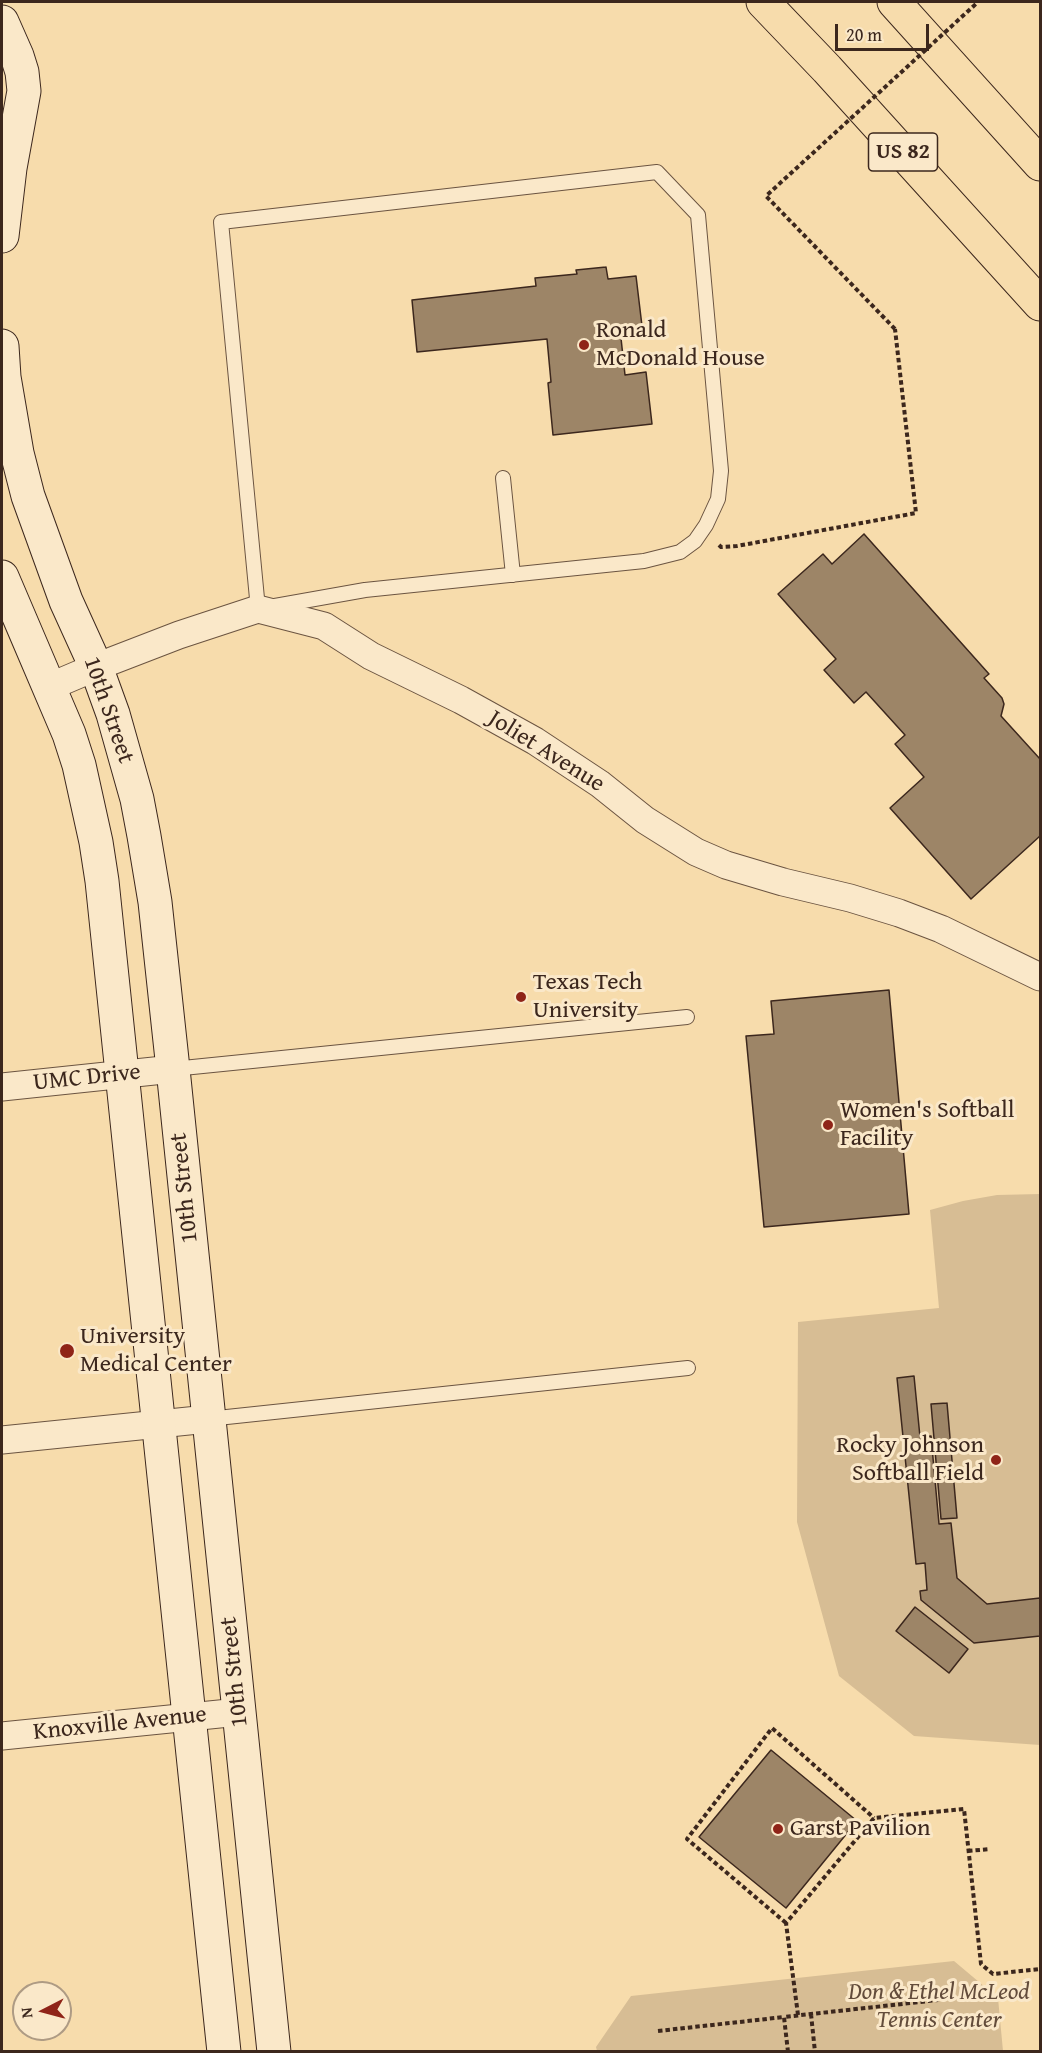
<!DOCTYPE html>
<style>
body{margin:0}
#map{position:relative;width:1042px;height:2053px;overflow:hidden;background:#f7dcac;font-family:"Gentium Book Plus",serif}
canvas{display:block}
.frame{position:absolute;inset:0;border:3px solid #3c271d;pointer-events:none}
.north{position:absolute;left:12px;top:1981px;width:60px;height:60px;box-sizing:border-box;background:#fae8c9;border:2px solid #ae9b84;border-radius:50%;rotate:264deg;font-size:16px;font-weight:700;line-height:24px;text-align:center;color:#3c271d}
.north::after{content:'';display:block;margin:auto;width:21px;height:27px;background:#8f2418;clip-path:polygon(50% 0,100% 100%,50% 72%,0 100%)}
.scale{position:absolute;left:835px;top:24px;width:94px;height:27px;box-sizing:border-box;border:3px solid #3c271d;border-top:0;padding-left:8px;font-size:18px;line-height:21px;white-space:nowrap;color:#3c271d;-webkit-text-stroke:4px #fae8c9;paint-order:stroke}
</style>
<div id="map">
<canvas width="1042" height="2053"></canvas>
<div class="frame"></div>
<div class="north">N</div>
<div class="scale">20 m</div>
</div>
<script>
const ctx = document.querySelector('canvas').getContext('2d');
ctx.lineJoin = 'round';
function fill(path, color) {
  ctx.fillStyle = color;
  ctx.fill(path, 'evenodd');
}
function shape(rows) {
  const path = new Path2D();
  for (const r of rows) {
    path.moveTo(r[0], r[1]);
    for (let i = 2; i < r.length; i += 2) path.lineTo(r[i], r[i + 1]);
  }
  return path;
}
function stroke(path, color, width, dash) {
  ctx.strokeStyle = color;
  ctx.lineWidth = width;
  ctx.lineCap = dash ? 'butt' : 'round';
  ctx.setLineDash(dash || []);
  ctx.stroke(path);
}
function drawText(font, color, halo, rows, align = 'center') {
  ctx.font = font + ' "Gentium Book Plus",serif';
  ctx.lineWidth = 6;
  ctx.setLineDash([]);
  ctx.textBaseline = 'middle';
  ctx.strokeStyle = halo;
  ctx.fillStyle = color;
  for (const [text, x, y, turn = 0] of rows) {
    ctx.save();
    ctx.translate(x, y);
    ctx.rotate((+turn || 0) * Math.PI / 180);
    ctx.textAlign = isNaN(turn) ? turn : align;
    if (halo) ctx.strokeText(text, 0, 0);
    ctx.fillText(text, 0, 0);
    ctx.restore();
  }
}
fill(shape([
 [1040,1194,1040,1745,914,1736,839,1676,797,1522,798,1322,939,1308,930,1210,963,1201,997,1195],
 [954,1961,998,1998,1003,2051,597,2051,596,2047,631,1996]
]), '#d7bd94');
const building = shape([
 [606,267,608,279,636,276,642,326,620,329,625,375,646,372,652,424,553,435,548,383,551,382,547,339,417,352,412,300,536,286,535,278,577,274,576,270,606,267],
 [864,534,989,674,984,678,1002,698,1004,704,1001,716,1040,759,1040,836,971,899,890,808,924,777,895,744,905,735,866,692,854,703,824,670,836,659,778,594,823,554,832,564,864,534],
 [889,990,909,1214,764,1227,746,1036,774,1034,771,1001,889,990],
 [914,1376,920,1437,931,1436,939,1524,951,1523,957,1578,987,1604,1040,1598,1040,1636,974,1643,921,1600,920,1591,927,1590,925,1563,916,1564,897,1378,914,1376],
 [947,1403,957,1518,941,1519,931,1404,947,1403],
 [915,1607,968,1649,949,1673,896,1631,915,1607],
 [771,1750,857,1821,786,1908,699,1837,771,1750]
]);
fill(building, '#9d8567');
stroke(building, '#3c271d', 1.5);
const lane = shape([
 [657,172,698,215,721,471,718,499,706,525,695,541,680,552,644,561,365,590,258,609,221,222,657,172],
 [503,478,513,575],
 [173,1069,687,1017],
 [208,1419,688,1368]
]);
const street = shape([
 [49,687,96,667,179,635,258,609,324,626,371,656,461,700,535,741,600,784,645,820,696,852,726,865,783,882,850,898,899,913,941,929,1040,977],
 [2,1087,173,1069],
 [2,1440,208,1419],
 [2,1736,239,1712]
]);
const secondary = shape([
 [2,22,17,56,22,72,24,91,10,168,2,236],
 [2,346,4,377,17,453,28,496,66,601,96,667,113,714,137,799,144,836,155,902,173,1069,274,2052],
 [2,577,69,734,79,765,96,842,102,881,224,2052]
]);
const highway = shape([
 [763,2,827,69,1040,304],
 [894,2,1040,164]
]);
stroke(lane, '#6b5441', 16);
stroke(street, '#6b5441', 29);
stroke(secondary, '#3c271d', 35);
stroke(highway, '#3c271d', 35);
stroke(shape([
 [719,545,721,547,737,546,916,513,895,329],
 [968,1851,990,1849],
 [786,1923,687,1839,772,1728,874,1818],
 [811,2014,815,2052],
 [798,2015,786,1923,874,1818,964,1809,981,1964,993,1974,1040,1969],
 [658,2031,784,2017],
 [788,2052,784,2017,938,2000]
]), '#3c271d', 4, [4.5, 3]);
stroke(lane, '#fae8c9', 14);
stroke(street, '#fae8c9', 27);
stroke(secondary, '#fae8c9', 33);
stroke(highway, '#f7dcac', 33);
stroke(shape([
 [895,329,766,196,978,2]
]), '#3c271d', 4, [4.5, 3]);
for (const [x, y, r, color] of [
 [584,345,6,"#8f2418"],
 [521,997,6,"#8f2418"],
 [828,1125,6,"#8f2418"],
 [67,1351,8,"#8f2418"],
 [996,1460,6,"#8f2418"],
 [778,1829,6,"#8f2418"]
]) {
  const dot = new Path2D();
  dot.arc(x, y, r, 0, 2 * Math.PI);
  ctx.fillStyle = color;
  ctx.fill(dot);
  stroke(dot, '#fae8c9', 2);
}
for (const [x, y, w] of [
 [903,152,69]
]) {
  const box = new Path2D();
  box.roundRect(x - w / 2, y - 19, w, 38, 4.5);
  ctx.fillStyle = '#fae8c9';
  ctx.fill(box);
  stroke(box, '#3c271d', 1.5);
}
drawText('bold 22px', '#3c271d', null, [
 ["US 82",903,152]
]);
drawText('24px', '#3c271d', '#fae8c9', [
 ["Ronald",596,331],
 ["McDonald House",596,359],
 ["Texas Tech",533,983],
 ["University",533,1011],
 ["Women's Softball",840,1111],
 ["Facility",840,1139],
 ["University",80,1337],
 ["Medical Center",80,1365],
 ["Rocky Johnson",984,1446,"right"],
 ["Softball Field",984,1474,"right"],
 ["Garst Pavilion",790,1829]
], 'left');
drawText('24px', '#3c271d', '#fae8c9', [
 ["10th Street",108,710,71],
 ["Joliet Avenue",546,752,32],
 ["UMC Drive",87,1078,-6],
 ["10th Street",185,1188,-96],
 ["10th Street",235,1672,-96],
 ["Knoxville Avenue",120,1724,-6]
]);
drawText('italic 24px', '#634c3b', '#fae8c9', [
 ["Don & Ethel McLeod",939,1993],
 ["Tennis Center",939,2021]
]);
</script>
